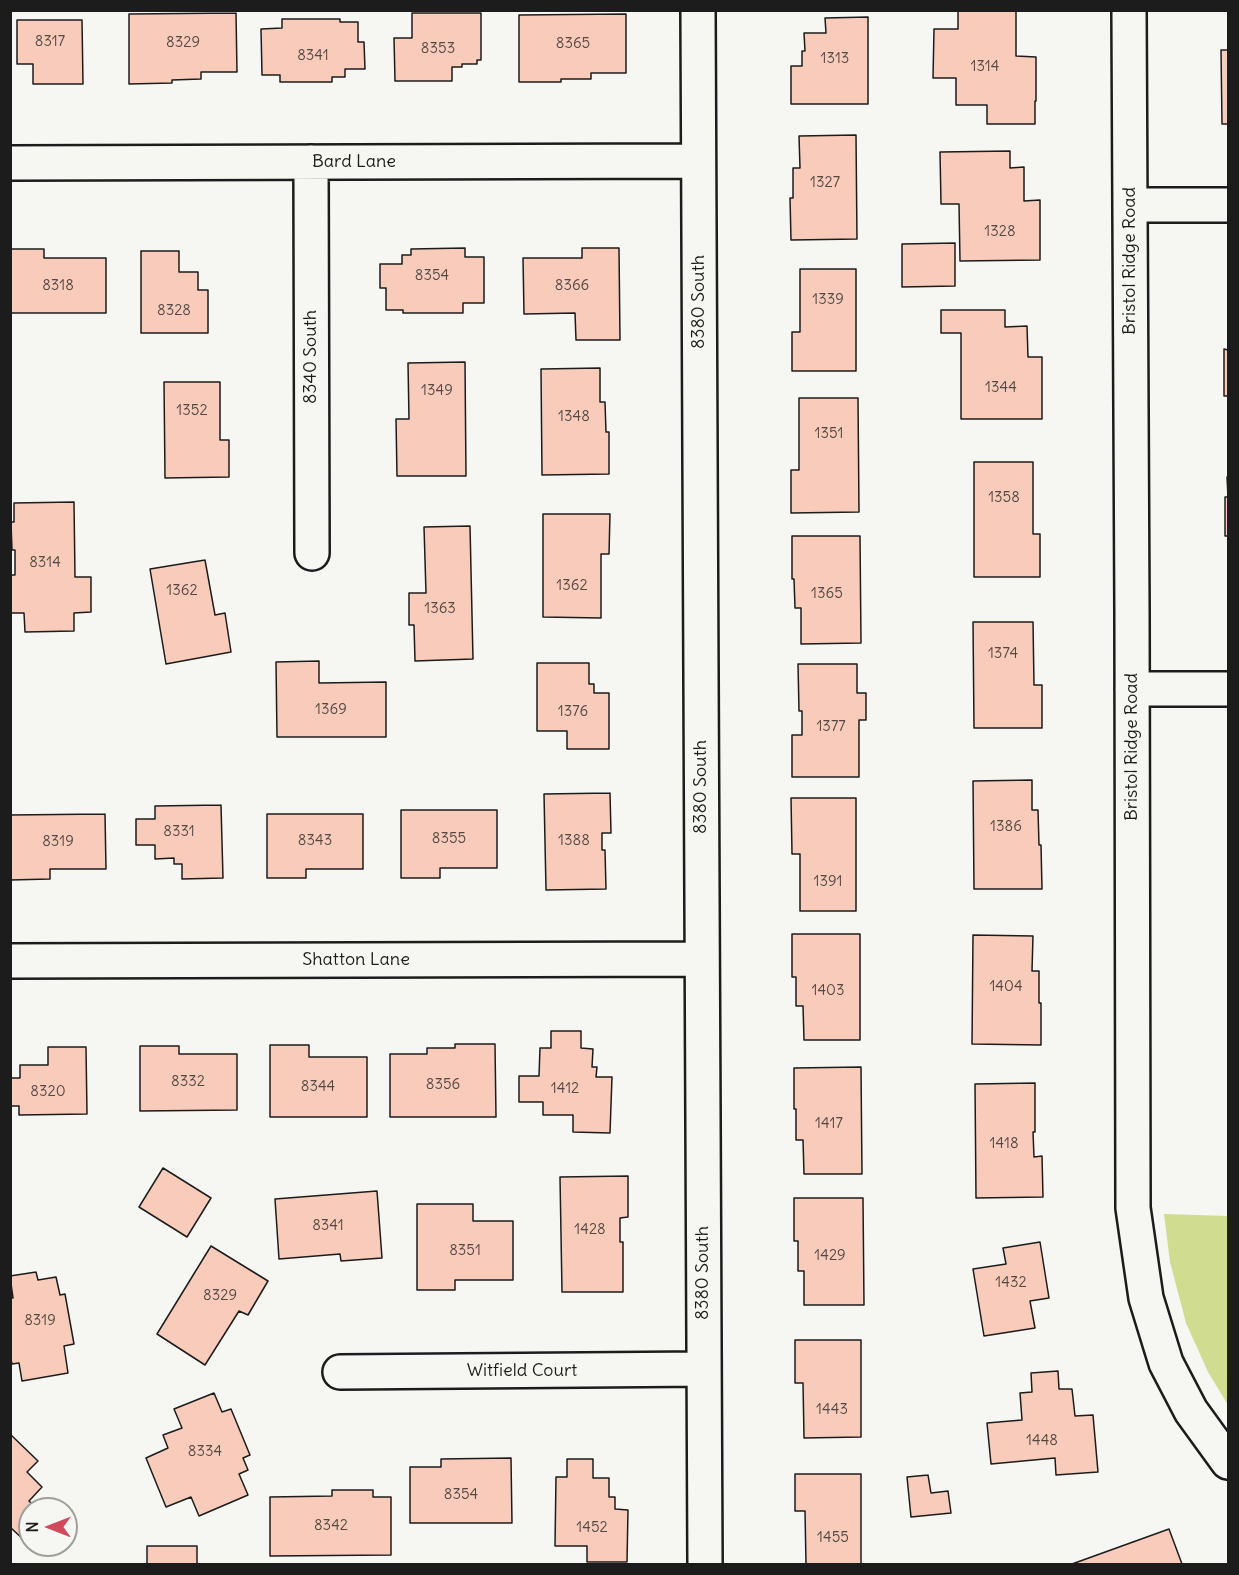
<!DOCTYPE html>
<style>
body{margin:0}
#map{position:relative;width:1239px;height:1575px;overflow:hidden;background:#f6f6f2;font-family:Delius,sans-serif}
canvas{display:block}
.frame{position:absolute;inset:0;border:12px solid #1c1c1c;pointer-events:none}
.north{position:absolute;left:18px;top:1497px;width:60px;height:60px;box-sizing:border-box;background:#f6f6f2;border:2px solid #9f9f9c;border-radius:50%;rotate:270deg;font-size:16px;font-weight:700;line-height:24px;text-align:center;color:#1c1c1c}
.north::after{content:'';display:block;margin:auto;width:21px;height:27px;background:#d1495b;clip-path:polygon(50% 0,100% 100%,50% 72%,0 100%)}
</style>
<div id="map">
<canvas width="1239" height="1575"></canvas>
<div class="frame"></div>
<div class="north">N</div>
</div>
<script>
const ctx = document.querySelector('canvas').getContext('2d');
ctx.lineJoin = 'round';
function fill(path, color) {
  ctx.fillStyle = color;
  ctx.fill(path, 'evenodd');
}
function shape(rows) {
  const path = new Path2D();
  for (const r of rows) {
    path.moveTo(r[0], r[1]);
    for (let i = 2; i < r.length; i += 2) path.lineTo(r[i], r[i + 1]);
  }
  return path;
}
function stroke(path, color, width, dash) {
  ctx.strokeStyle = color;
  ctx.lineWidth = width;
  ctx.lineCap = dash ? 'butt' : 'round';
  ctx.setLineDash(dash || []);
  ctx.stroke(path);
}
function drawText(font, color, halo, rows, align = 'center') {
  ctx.font = font + ' Delius,sans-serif';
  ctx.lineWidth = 6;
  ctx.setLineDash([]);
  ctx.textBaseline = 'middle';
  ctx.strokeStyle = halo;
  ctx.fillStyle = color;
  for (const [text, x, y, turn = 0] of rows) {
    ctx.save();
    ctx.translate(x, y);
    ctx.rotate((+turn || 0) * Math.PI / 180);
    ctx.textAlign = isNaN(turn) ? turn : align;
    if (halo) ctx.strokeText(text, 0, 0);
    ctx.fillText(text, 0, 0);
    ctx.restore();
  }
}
fill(shape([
 [1164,1214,1228,1216,1228,1405,1208,1372,1186,1323,1170,1262]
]), '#d0dc8f');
const building = shape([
 [958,10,1016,10,1016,56,1036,57,1036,101,1035,101,1035,124,987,124,987,105,956,105,956,78,933,78,934,29,958,29,958,10],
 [236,13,237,72,201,72,201,79,172,80,172,83,129,84,129,14,236,13],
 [412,13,481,13,481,60,477,60,477,64,462,64,462,67,452,67,452,81,395,81,394,38,412,38,412,13],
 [626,14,626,73,591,73,591,79,561,79,561,82,519,82,519,15,626,14],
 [868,17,868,104,791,104,791,66,802,66,802,51,805,51,804,33,826,33,825,18,868,17],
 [282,19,340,19,340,22,358,22,358,42,364,42,365,69,345,69,345,77,332,77,332,82,280,82,280,75,262,75,261,29,282,28,282,19],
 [17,20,82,20,83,84,33,84,33,64,17,64,17,20],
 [1221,50,1228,50,1228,124,1222,124,1221,50],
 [856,135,857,239,791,240,790,198,793,198,793,168,800,168,799,136,856,135],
 [1010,151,1010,168,1024,167,1024,201,1040,200,1040,260,960,261,959,204,941,204,940,152,1010,151],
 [955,243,955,286,902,287,902,244,955,243],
 [465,248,465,257,484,257,484,303,463,303,463,313,403,313,403,310,386,310,386,288,380,288,380,264,402,264,402,255,411,255,411,249,465,248],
 [582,248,619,248,620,340,576,340,575,313,524,314,523,258,582,258,582,248],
 [10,249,44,249,44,258,106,258,106,313,10,313,10,249],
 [141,251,179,251,179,272,198,272,198,290,208,290,208,333,141,333,141,251],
 [800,269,856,269,856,371,792,371,792,332,800,332,800,269],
 [941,310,1005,310,1005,327,1027,326,1028,357,1042,357,1042,419,961,419,961,333,941,333,941,310],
 [1224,349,1228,350,1228,396,1224,396,1224,349],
 [465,362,466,476,397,476,396,419,409,419,408,363,465,362],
 [600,368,600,402,605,402,606,432,609,432,609,474,542,475,541,369,600,368],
 [164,382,220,382,220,440,229,440,229,477,165,478,164,382],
 [799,398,858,398,859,512,791,513,791,470,799,470,799,398],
 [974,462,1033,462,1033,534,1040,534,1040,577,974,577,974,462],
 [1227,477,1228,477,1228,536,1225,536,1225,497,1228,497,1227,477],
 [74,502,75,577,91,577,91,612,74,613,74,631,25,632,24,613,10,613,10,575,15,575,15,550,12,550,11,522,14,522,14,503,74,502],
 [543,514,610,514,609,554,601,554,601,618,543,617,543,514],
 [470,526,473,659,415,661,414,625,409,625,409,593,426,593,424,527,470,526],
 [792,536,860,536,861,643,801,644,801,608,795,608,794,579,792,579,792,536],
 [205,560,215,615,225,613,231,652,166,664,150,569,205,560],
 [973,622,1033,622,1034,685,1042,685,1042,728,974,728,973,622],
 [319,661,319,683,386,682,386,737,277,737,276,662,319,661],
 [537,663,589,663,589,684,594,684,594,693,609,693,609,749,567,749,567,731,537,731,537,663],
 [798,664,857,664,857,693,866,693,866,720,859,720,859,777,792,777,792,735,802,735,802,711,799,711,798,664],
 [1032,780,1032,810,1038,810,1039,845,1041,845,1042,889,974,889,973,781,1032,780],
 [610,793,611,833,602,833,602,850,605,850,606,889,546,890,544,794,610,793],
 [791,798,856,798,856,911,800,911,800,854,792,854,791,798],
 [221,805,223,878,182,879,182,864,174,864,174,858,155,859,155,845,136,845,136,819,155,819,155,806,221,805],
 [401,810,497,810,497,868,440,868,440,878,401,878,401,810],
 [105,814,106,869,50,869,50,879,10,880,10,815,105,814],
 [267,814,363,814,363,869,306,869,306,878,267,878,267,814],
 [792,934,860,934,860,1040,804,1040,803,1006,796,1006,796,977,792,977,792,934],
 [973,935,1033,936,1032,971,1039,971,1039,1003,1041,1003,1041,1045,972,1044,973,935],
 [551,1031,581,1031,581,1048,593,1049,592,1067,597,1067,596,1077,612,1077,610,1133,573,1132,573,1115,543,1115,543,1102,519,1102,519,1076,539,1076,540,1048,551,1048,551,1031],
 [455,1044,495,1044,496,1117,390,1117,390,1054,427,1054,427,1048,455,1048,455,1044],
 [270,1045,309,1045,309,1057,367,1057,367,1117,270,1117,270,1045],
 [140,1046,179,1046,179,1054,237,1054,237,1110,140,1111,140,1046],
 [48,1047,86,1047,87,1114,19,1115,19,1106,10,1106,10,1078,20,1078,20,1065,48,1065,48,1047],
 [861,1067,862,1174,804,1174,803,1140,796,1140,796,1109,794,1109,794,1068,861,1067],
 [1035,1083,1035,1132,1033,1132,1034,1157,1042,1156,1043,1197,976,1198,975,1084,1035,1083],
 [163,1168,211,1198,187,1237,139,1207,163,1168],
 [628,1176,628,1217,620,1218,620,1242,623,1242,623,1292,562,1292,560,1177,628,1176],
 [377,1191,382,1258,341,1261,340,1254,279,1259,275,1199,377,1191],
 [794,1198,863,1198,864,1305,804,1305,804,1271,798,1271,798,1241,794,1241,794,1198],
 [417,1204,473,1204,473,1221,513,1221,513,1280,455,1280,455,1290,417,1290,417,1204],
 [1040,1242,1049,1298,1030,1301,1035,1328,984,1336,973,1269,1006,1264,1003,1248,1040,1242],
 [211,1246,268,1281,248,1315,239,1311,205,1365,157,1334,211,1246],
 [36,1272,38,1280,56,1277,60,1295,65,1294,74,1344,64,1346,68,1373,22,1381,19,1363,12,1364,10,1355,10,1298,13,1298,10,1276,36,1272],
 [795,1340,861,1340,861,1437,804,1438,803,1383,795,1383,795,1340],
 [1058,1371,1059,1389,1072,1389,1075,1416,1093,1415,1098,1472,1056,1475,1055,1458,991,1464,987,1423,1022,1420,1020,1393,1032,1392,1031,1373,1058,1371],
 [214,1393,222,1412,231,1409,250,1455,243,1458,248,1470,239,1474,248,1495,199,1516,191,1497,166,1507,146,1458,168,1448,163,1435,182,1428,174,1409,214,1393],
 [10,1434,38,1461,27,1472,42,1487,29,1501,37,1509,30,1509,30,1538,26,1542,10,1527,10,1434],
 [511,1458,512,1523,410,1523,410,1467,441,1467,441,1459,511,1458],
 [567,1459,593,1459,593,1478,609,1478,609,1497,615,1497,615,1509,628,1510,627,1562,587,1562,587,1546,555,1546,556,1477,567,1477,567,1459],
 [795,1474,861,1474,861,1564,806,1564,805,1511,795,1511,795,1474],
 [928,1475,931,1493,948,1491,951,1513,911,1517,907,1477,928,1475],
 [332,1490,373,1490,373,1497,391,1497,391,1555,270,1556,270,1497,332,1496,332,1490],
 [1169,1529,1182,1564,1072,1564,1169,1529],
 [147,1546,197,1546,197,1564,147,1564,147,1546]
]);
fill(building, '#f8cbba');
stroke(building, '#1c1c1c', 1.5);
const minor = shape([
 [698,10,705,1564],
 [1129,10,1132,612,1133,1208,1146,1298,1166,1363,1191,1411,1228,1462],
 [311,162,312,553],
 [10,163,698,161],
 [1130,205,1228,205],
 [1132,689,1228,689],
 [10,961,702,959],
 [340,1372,704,1369]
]);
stroke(minor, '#1c1c1c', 38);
stroke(minor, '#f6f6f2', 33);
drawText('15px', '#534844', null, [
 ["8317",50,42],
 ["8329",183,43],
 ["8365",573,44],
 ["8353",438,49],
 ["8341",313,56],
 ["1313",835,59],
 ["1314",985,67],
 ["1327",825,183],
 ["1328",1000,232],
 ["8354",432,276],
 ["8318",58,286],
 ["8366",572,286],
 ["1339",828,300],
 ["8328",174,311],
 ["1344",1001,388],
 ["1349",437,391],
 ["1352",192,411],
 ["1348",574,417],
 ["1351",829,434],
 ["1358",1004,498],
 ["8314",45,563],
 ["1362",572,586],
 ["1362",182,591],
 ["1365",827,594],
 ["1363",440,609],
 ["1374",1003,654],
 ["1369",331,710],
 ["1376",573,712],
 ["1377",831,727],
 ["1386",1006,827],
 ["8331",179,832],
 ["8355",449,839],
 ["8343",315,841],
 ["1388",574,841],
 ["8319",58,842],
 ["1391",828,882],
 ["1404",1006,987],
 ["1403",828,991],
 ["8332",188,1082],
 ["8356",443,1085],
 ["8344",318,1087],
 ["1412",565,1089],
 ["8320",48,1092],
 ["1417",829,1124],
 ["1418",1004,1144],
 ["8341",328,1226],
 ["1428",590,1230],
 ["8351",465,1251],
 ["1429",830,1256],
 ["1432",1011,1283],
 ["8329",220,1296],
 ["8319",40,1321],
 ["1443",832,1410],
 ["1448",1042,1441],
 ["8334",205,1452],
 ["8354",461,1495],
 ["8342",331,1526],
 ["1452",592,1528],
 ["1455",833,1538]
]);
drawText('18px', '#1c1c1c', '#f6f6f2', [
 ["Bard Lane",354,162],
 ["Bristol Ridge Road",1130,261,-90],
 ["8380 South",699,302,-90],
 ["8340 South",311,357,-90],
 ["Bristol Ridge Road",1132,747,-90],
 ["8380 South",701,787,-90],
 ["Shatton Lane",356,960],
 ["8380 South",703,1273,-90],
 ["Witfield Court",522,1371]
]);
</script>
